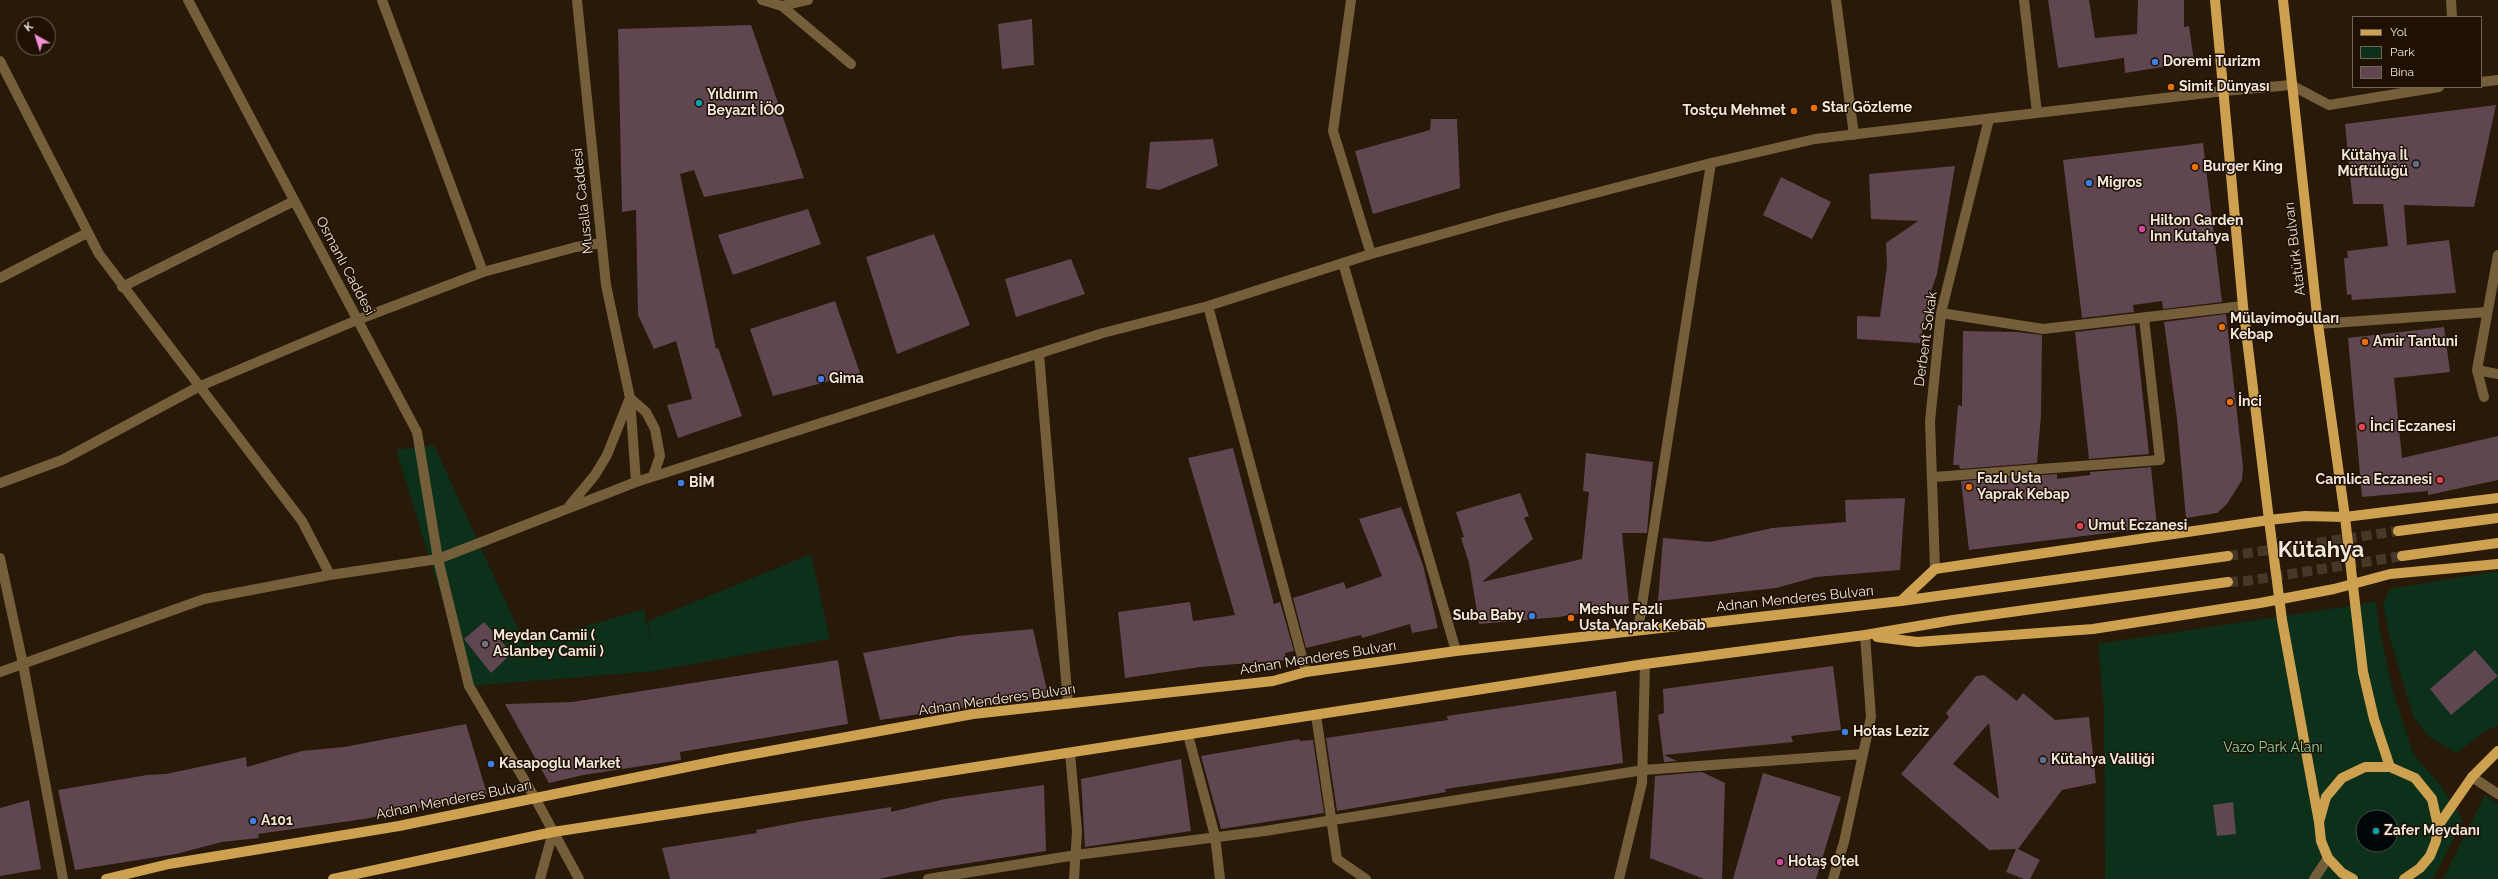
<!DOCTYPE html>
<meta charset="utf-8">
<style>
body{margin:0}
#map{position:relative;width:2498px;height:879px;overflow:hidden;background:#281908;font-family:Raleway,sans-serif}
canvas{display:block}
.legend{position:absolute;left:2352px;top:16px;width:130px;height:72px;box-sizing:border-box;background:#1e1002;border:1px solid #726659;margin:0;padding:5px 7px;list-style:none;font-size:12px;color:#f1e6db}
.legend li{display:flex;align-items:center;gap:8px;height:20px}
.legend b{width:20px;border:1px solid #726659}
.north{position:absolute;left:16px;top:16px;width:40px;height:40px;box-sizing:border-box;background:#1e1002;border:1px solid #726659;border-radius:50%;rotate:321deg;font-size:11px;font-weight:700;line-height:16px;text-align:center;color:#f1e6db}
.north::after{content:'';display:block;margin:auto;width:14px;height:18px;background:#f391d5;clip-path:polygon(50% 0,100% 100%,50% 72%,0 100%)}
</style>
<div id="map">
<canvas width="2498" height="879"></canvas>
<ul class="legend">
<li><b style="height:5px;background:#cea150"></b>Yol</li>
<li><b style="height:11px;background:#0c301a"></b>Park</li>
<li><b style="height:11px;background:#5f4651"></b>Bina</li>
</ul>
<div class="north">K</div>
</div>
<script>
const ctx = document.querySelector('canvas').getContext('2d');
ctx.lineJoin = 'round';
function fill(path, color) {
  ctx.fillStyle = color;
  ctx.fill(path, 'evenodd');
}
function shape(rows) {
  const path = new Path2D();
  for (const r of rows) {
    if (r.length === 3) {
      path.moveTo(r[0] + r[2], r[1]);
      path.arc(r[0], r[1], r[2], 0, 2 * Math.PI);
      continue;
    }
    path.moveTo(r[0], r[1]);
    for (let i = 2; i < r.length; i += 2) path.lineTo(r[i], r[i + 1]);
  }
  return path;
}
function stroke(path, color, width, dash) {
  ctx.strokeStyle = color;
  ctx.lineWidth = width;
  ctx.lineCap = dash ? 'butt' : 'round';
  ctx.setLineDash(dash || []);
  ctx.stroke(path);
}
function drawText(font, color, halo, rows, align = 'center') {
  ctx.font = font + ' Raleway,sans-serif';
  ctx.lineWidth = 3;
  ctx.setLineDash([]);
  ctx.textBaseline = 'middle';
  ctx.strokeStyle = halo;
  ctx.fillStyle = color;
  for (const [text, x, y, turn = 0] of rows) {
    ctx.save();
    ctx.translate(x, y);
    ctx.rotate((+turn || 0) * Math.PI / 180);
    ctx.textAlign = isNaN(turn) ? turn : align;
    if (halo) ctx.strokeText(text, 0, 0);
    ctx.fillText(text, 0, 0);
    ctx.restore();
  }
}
fill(shape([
 [434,445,525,644,644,609,651,646,648,621,811,554,830,639,655,671,469,686,396,450],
 [2498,571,2498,725,2481,734,2457,753,2429,737,2413,716,2389,635,2383,605,2390,589],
 [2376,602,2379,626,2392,688,2413,753,2440,785,2463,820,2433,879,2105,879,2104,709,2098,644],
 [2485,795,2498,804,2498,879,2443,879]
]), '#0c301a');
const water = shape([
 [2377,831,21]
]);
fill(water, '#00070a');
stroke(water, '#484a49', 1);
fill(shape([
 [2048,0,2089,0,2095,38,2137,34,2138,0,2184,0,2184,27,2189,26,2194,62,2125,73,2124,58,2058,68],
 [1032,19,1034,65,1002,69,998,24],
 [751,25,804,178,704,197,694,170,680,174,716,349,718,348,742,416,678,438,667,405,692,399,676,341,654,349,638,315,636,210,622,212,618,29],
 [2496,105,2474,207,2404,205,2407,245,2449,240,2456,293,2352,300,2351,294,2347,295,2344,258,2348,258,2347,251,2388,246,2383,204,2353,204,2345,124],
 [1431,119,1457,119,1460,188,1373,214,1355,151,1430,130],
 [1213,139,1218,166,1159,190,1146,188,1150,142],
 [2203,143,2222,302,2163,309,2162,301,2133,305,2134,312,2082,318,2063,160],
 [1955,166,1937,274,1929,297,1920,343,1857,339,1857,316,1880,317,1887,266,1886,243,1918,221,1871,219,1869,174],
 [1781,177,1831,202,1812,239,1763,215],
 [808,209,821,244,733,275,718,235],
 [934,234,970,325,897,354,866,257],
 [1071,259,1085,294,1016,317,1005,279],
 [835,301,860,373,773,396,750,329],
 [2226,314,2243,467,2242,480,2227,504,2217,513,2186,518,2177,419,2164,322],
 [2135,325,2149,454,2089,459,2075,332],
 [2444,327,2450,372,2394,378,2402,458,2498,436,2498,480,2428,495,2428,491,2362,497,2348,338],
 [1963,331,2017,332,2042,335,2041,415,2037,463,1960,469,1959,465,1953,465,1958,405,1962,406],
 [1233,448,1274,604,1280,602,1294,651,1285,653,1286,660,1200,667,1125,678,1118,612,1190,602,1193,621,1235,615,1188,458],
 [1586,453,1653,462,1647,533,1622,533,1629,604,1559,617,1479,624,1469,563,1461,538,1464,537,1456,512,1520,493,1529,516,1524,518,1533,539,1482,582,1582,559,1589,492,1583,491],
 [2151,467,2157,527,1969,550,1961,481,2057,474,2057,479,2090,475,2090,472],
 [1905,498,1900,570,1816,577,1776,588,1658,601,1663,538,1710,542,1772,528,1846,522,1845,500],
 [1401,507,1423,565,1438,628,1412,633,1410,624,1362,638,1361,635,1306,648,1293,598,1344,582,1346,589,1382,576,1359,519],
 [484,622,512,653,491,673,464,639],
 [1033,629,1048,695,880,720,863,653,958,636],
 [2475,650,2498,676,2451,715,2430,689],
 [838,660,848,724,680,752,681,760,583,775,549,783,505,704,572,702],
 [1833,666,1841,730,1791,736,1793,742,1664,755,1677,761,1664,762,1658,715,1664,713,1663,689],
 [1984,675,2017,701,2023,693,2055,720,2089,717,2096,783,2062,790,2018,849,2040,860,2030,879,2024,879,2006,872,2016,849,1989,850,1901,774,1949,717,1946,713,1976,676],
 [1989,723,1999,799,1953,764],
 [1616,691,1623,763,1445,789,1446,792,1337,811,1326,738,1448,720,1447,716],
 [466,724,487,794,364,819,258,834,259,838,222,842,176,854,75,870,58,790,147,775,166,774,246,757,247,767,302,751,344,747],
 [1299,739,1300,741,1313,740,1324,813,1221,829,1201,756],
 [1181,759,1191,831,1085,847,1081,779],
 [1702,772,1725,783,1722,879,1704,879,1650,858,1655,776],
 [1763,773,1841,797,1816,879,1733,879],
 [1044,785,1046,851,911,872,879,879,670,879,662,848,757,833,756,830,803,821,891,807,891,812,945,799],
 [29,800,41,869,0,876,0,808],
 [2233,802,2236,834,2217,836,2213,805]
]), '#5f4651');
stroke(shape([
 [2228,556,2398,531],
 [2228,582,2247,581,2402,556]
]), '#463828', 10, [10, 5]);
stroke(shape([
 [188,0,417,432,438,559,469,686,535,798,579,879],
 [382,0,483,272],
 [577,0,606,285,630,398,636,482],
 [762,0,782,6,851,64],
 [1351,0,1333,131,1371,254],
 [1836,0,1854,135],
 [2024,0,2037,113],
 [2451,0,2452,17],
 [782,6,808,0],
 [0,61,99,254,302,521,330,575],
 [2481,82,2498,80],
 [1343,263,1456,651],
 [0,278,87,233],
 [122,287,294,201],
 [1208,306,1306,672],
 [1941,313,2043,329,2243,306],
 [2318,324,2487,312],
 [1039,354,1068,704],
 [2477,370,2498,374],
 [2484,397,2477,370,2498,255],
 [630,398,646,412,655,429,660,456,653,476],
 [1934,477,2160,460,2144,318],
 [0,483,62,460,198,387,357,320,483,272,576,247,602,243],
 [570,505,595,475,607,455,629,400],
 [0,558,23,664,63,879],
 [1935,569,1930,421,1941,313,1989,119],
 [1638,630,1711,163],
 [0,672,204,599,330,575,438,559,636,482,1103,333,1208,306,1371,254,1503,217,1711,163,1815,139,2224,91,2291,85,2329,105,2439,87],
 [1316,715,1337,859,1366,879],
 [1188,735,1215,836,1220,879],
 [1070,753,1077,831,1074,879],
 [2472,777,2498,794],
 [540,879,553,832],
 [928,879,1076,855,1265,831,1643,770,1863,754],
 [1619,879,1642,783,1645,664],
 [1833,879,1844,842,1871,717,1865,635],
 [2314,879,2328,858]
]), '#745f3a', 10);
stroke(shape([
 [2215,0,2243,306,2269,520,2282,620,2319,822],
 [2283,0,2318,324,2345,517,2363,672,2374,719,2390,767],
 [2398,531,2498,518],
 [2402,556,2498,543],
 [1901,601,1935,569,2269,520,2305,516,2345,517,2498,498],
 [1877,637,1917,642,2093,629,2260,603,2334,589,2390,574,2498,564],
 [2438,826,2472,777,2498,751],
 [106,879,169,864,399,826,726,759,973,714,1273,681,1306,672,1456,651,1901,601,2228,556],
 [333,879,553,832,1645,664,1865,635,1953,620,2228,582],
 [2353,879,2342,873,2328,858,2321,841,2319,822,2326,797,2342,778,2365,767,2390,767,2415,778,2432,799,2438,826,2436,841,2430,856,2420,868,2404,879]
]), '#cea150', 10);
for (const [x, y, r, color] of [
 [2155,62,4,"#3f7fe0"],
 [2171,87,4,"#e8710a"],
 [699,103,4,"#0f9aa8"],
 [1814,108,4,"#e8710a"],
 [1794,111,4,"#e8710a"],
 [2416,164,4,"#5c6f8a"],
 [2195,167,4,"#e8710a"],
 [2089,183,4,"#3f7fe0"],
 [2142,229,4,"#d1479c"],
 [2222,327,4,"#e8710a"],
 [2365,342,4,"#e8710a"],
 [821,379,4,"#3f7fe0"],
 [2230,402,4,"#e8710a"],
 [2362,427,4,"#e0444e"],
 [2440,480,4,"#e0444e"],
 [681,483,4,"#3f7fe0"],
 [1969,487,4,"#e8710a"],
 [2080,526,4,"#e0444e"],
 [1532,616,4,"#3f7fe0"],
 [1571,618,4,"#e8710a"],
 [485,644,4,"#6b7280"],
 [1845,732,4,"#3f7fe0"],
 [2043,760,4,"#5c6f8a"],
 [491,764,4,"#3f7fe0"],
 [253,821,4,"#3f7fe0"],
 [2376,831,4,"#0f9aa8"],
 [1780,862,4,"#d1479c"]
]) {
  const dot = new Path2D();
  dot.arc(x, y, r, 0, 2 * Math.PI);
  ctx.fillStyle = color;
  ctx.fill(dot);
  stroke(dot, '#1e1002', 1.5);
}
drawText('bold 14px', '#f1e6db', '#1e1002', [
 ["Doremi Turizm",2163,62],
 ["Simit Dünyası",2179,87],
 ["Yıldırım",707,95],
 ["Beyazıt İÖO",707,111],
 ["Star Gözleme",1822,108],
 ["Tostçu Mehmet",1786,111,"right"],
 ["Kütahya İl",2408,156,"right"],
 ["Müftülüğü",2408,172,"right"],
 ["Burger King",2203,167],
 ["Migros",2097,183],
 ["Hilton Garden",2150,221],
 ["Inn Kutahya",2150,237],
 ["Mülayimoğulları",2230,319],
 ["Kebap",2230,335],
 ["Amir Tantuni",2373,342],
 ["Gima",829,379],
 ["İnci",2238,402],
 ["İnci Eczanesi",2370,427],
 ["Fazlı Usta",1977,479],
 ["Yaprak Kebap",1977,495],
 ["Camlica Eczanesi",2432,480,"right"],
 ["BİM",689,483],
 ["Umut Eczanesi",2088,526],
 ["Meshur Fazli",1579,610],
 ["Usta Yaprak Kebab",1579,626],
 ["Suba Baby",1524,616,"right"],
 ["Meydan Camii (",493,636],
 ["Aslanbey Camii )",493,652],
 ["Hotas Leziz",1853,732],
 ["Kütahya Valiliği",2051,760],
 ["Kasapoglu Market",499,764],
 ["A101",261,821],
 ["Zafer Meydanı",2384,831],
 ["Hotaş Otel",1788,862]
], 'left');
drawText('14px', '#f1e6db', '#1e1002', [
 ["Musalla Caddesi",583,201,-96],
 ["Atatürk Bulvarı",2295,249,-97],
 ["Osmanlı Caddesi",345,266,62],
 ["Derbent Sokak",1926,339,-82],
 ["Adnan Menderes Bulvarı",1795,599,-6],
 ["Adnan Menderes Bulvarı",1318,658,-9],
 ["Adnan Menderes Bulvarı",997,700,-8],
 ["Adnan Menderes Bulvarı",454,800,-11]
]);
drawText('14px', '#8fd9a6', '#1e1002', [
 ["Vazo Park Alanı",2273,748]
]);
drawText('bold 22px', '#f1e6db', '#1e1002', [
 ["Kütahya",2321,550]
]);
</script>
